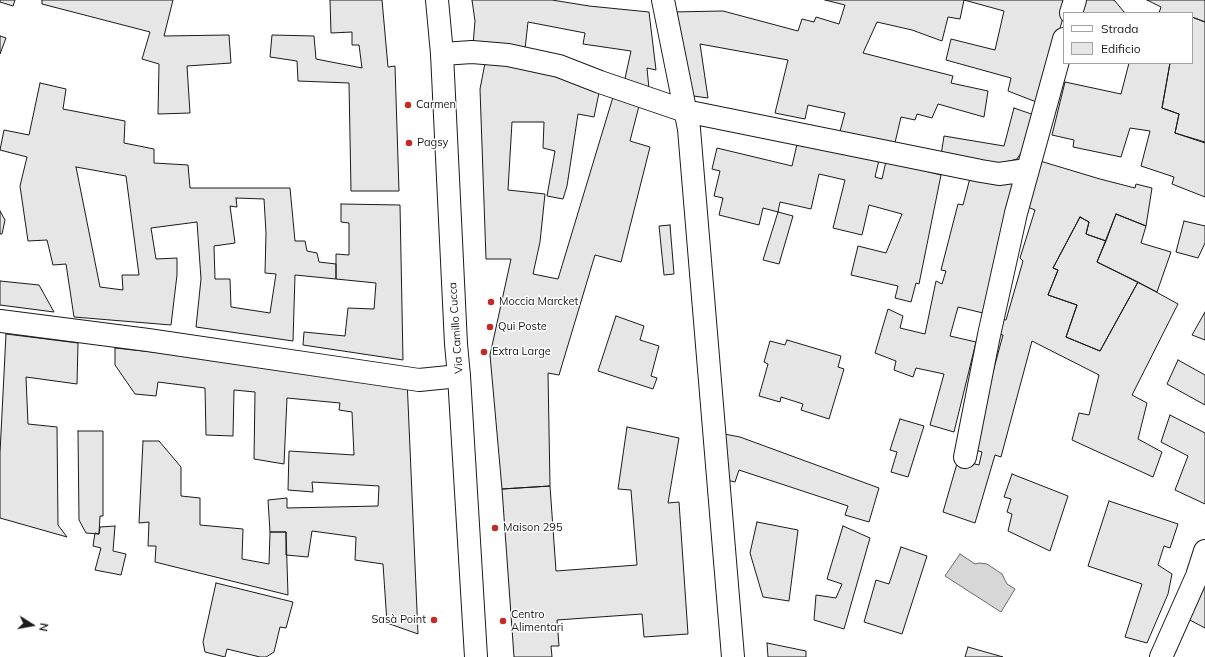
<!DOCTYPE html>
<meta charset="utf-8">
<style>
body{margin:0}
#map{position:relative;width:1205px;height:657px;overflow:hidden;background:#fff;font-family:Mulish,sans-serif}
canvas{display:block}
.legend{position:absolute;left:1063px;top:12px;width:130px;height:52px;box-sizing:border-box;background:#fff;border:1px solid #a3a3a3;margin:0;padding:5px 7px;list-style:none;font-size:12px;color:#1a1a1a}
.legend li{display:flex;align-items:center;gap:8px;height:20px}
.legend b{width:20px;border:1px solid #a3a3a3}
.north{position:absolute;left:12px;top:605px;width:40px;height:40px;-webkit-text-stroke:3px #fff;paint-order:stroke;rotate:101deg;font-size:11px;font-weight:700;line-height:16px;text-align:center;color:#1a1a1a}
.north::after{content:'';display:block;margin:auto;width:14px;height:18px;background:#1a1a1a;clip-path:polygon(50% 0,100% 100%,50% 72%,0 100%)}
</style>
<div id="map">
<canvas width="1205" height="657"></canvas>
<ul class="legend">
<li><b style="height:5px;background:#fff"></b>Strada</li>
<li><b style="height:11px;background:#e6e6e6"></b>Edificio</li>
</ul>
<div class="north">N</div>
</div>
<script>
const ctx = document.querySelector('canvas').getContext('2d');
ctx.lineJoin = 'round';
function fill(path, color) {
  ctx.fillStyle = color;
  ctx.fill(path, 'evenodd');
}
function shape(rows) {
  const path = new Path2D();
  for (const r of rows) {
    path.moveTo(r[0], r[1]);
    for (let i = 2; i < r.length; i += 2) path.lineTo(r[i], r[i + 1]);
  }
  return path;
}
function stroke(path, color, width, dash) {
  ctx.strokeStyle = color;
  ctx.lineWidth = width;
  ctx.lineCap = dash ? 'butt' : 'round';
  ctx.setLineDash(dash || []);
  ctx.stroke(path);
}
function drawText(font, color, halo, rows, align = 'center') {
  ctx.font = font + ' Mulish,sans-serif';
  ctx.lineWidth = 3;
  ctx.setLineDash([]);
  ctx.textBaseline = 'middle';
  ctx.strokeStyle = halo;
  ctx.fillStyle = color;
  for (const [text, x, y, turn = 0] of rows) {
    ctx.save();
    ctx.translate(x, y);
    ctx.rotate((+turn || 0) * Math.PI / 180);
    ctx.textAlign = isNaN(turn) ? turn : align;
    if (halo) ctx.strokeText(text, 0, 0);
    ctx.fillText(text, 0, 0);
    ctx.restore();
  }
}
const water = shape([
 [960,554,975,564,979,563,987,564,1002,574,1007,584,1015,589,1001,612,945,576,960,554]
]);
fill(water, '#d7d7d7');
stroke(water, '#6a6a6a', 1);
const building = shape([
 [0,0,15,0,13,6,0,2,0,0],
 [42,0,173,0,164,36,229,35,231,63,187,66,190,113,158,114,159,64,142,59,150,32,42,4,42,0],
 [330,0,382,0,388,67,395,66,399,191,351,191,349,83,298,81,297,61,270,57,272,35,314,36,316,59,362,68,359,45,352,45,352,32,331,33,330,0],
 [472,0,552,0,589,6,649,12,656,70,647,68,649,89,624,83,631,51,583,44,585,33,528,22,525,49,473,45,475,21,472,0],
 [825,0,1068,0,1039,103,1008,91,1011,78,946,60,951,39,995,50,1004,11,964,0,960,19,948,17,942,41,912,30,877,22,863,53,953,76,951,83,988,91,984,117,938,104,932,118,917,114,915,120,901,117,894,147,839,135,845,113,808,105,805,119,775,113,788,60,700,44,708,98,686,95,671,12,723,11,798,31,802,19,814,22,816,17,839,24,845,5,825,0],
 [1082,0,1113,0,1115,1,1124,12,1127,13,1081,13,1082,0],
 [1147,0,1205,0,1205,22,1192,17,1192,13,1159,13,1161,7,1147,0],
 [1192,17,1205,22,1205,143,1175,133,1179,114,1162,108,1170,63,1192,63,1192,17],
 [0,36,6,38,0,54,0,36],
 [486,58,571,79,599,93,594,117,578,114,567,186,563,199,547,196,555,151,543,148,544,122,512,122,508,190,545,194,540,242,533,274,558,279,613,97,639,106,630,141,650,147,621,262,595,255,559,375,548,373,550,486,502,489,490,355,511,259,486,259,480,89,486,58],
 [1129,63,1170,63,1162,108,1179,114,1175,133,1205,142,1205,197,1172,184,1174,177,1141,166,1150,131,1130,128,1121,157,1073,147,1074,140,1052,135,1065,82,1121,94,1129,63],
 [40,83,66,89,63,109,125,121,124,143,154,149,154,163,188,165,190,188,290,188,295,241,305,241,307,251,317,253,319,262,336,264,336,279,295,275,293,341,196,327,201,279,197,222,151,228,156,259,177,258,177,275,171,325,74,317,66,264,53,265,47,240,28,241,20,186,27,157,0,150,4,130,29,135,40,83],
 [76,167,126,176,139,275,122,275,123,290,100,287,76,167],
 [236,198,264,199,266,233,265,273,276,274,270,313,231,307,230,279,215,279,214,246,235,243,230,206,237,207,236,198],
 [1014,108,1037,116,1026,145,1017,159,992,166,941,155,944,136,1004,146,1014,108],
 [798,140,879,160,875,177,882,179,886,161,941,175,919,284,916,283,911,302,895,298,898,286,851,275,858,246,886,253,902,214,869,205,862,235,833,228,845,180,819,174,811,209,780,202,778,212,763,208,759,225,719,215,723,198,714,196,720,171,712,169,717,148,792,166,798,140],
 [1040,161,1100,179,1135,188,1136,184,1152,188,1146,226,1116,214,1106,241,1086,234,1089,222,1080,217,1053,268,1058,270,1048,295,1077,305,1066,337,1100,351,1138,282,1178,304,1132,395,1147,403,1138,439,1162,452,1153,477,1072,440,1079,413,1089,415,1099,375,1032,341,1001,457,995,455,975,523,943,512,958,460,979,465,982,452,972,449,1003,335,996,334,1000,319,1006,320,1023,261,1020,258,1035,210,1025,206,1040,161],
 [970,178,1020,183,983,313,958,307,950,336,976,342,954,432,930,425,944,374,916,368,913,377,894,370,896,361,875,353,888,309,903,316,900,328,925,334,936,281,942,284,946,271,941,270,958,204,963,205,970,178],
 [341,204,400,205,403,360,303,345,304,332,345,336,348,308,374,309,376,283,336,279,336,254,349,255,349,223,341,222,341,204],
 [0,211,5,220,2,234,0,234,0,211],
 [778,212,793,216,779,264,763,260,778,212],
 [1116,214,1146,226,1141,243,1171,252,1157,292,1097,262,1116,214],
 [1080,217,1089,222,1086,234,1106,241,1097,262,1138,282,1100,351,1066,337,1077,305,1048,295,1058,270,1053,268,1080,217],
 [1184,221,1205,226,1205,243,1198,258,1176,252,1184,221],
 [670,225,674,274,664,275,659,226,670,225],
 [0,281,39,285,54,312,0,305,0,281],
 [1205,312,1205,340,1192,335,1205,312],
 [616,316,644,326,640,340,659,346,651,376,657,378,653,389,598,371,616,316],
 [6,334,78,343,77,384,26,377,28,424,57,427,58,525,67,537,0,518,0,453,6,334],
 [787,340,841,356,838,367,844,369,829,419,801,410,803,404,781,397,780,402,759,396,768,364,764,362,770,341,785,345,787,340],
 [115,348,407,379,418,634,387,623,383,564,355,560,356,537,312,531,308,557,286,555,286,532,270,532,268,500,287,498,287,508,378,506,379,486,312,482,313,492,288,490,289,451,354,455,352,412,339,410,340,403,287,398,284,464,254,459,255,392,234,390,233,436,206,435,205,388,158,382,156,396,135,394,115,365,115,348],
 [1178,360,1205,375,1205,405,1167,384,1178,360],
 [1170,415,1205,433,1205,504,1175,490,1188,456,1161,442,1170,415],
 [900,419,924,426,908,477,891,472,897,452,890,450,900,419],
 [627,427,679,438,668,503,679,502,688,634,644,637,642,614,557,620,559,646,551,646,552,657,514,657,502,489,550,486,556,571,637,565,631,490,618,489,627,427],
 [78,431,103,431,103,516,100,516,99,534,86,533,79,520,78,431],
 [719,433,740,437,879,488,869,522,845,515,848,506,739,470,735,482,722,479,719,433],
 [143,441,159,441,181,467,181,496,200,498,200,525,243,529,242,559,269,564,270,532,286,532,288,595,155,562,156,546,148,546,149,522,139,523,143,441],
 [1012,474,1068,496,1050,551,1008,531,1012,514,1007,512,1011,499,1004,497,1012,474],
 [1109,501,1178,524,1170,548,1164,546,1158,565,1172,574,1168,594,1147,643,1125,637,1142,584,1088,566,1109,501],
 [757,522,798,530,789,601,763,597,750,553,757,522],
 [115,526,113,551,126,554,121,575,95,570,101,548,93,546,95,533,99,534,100,527,115,526],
 [843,526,870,538,844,629,814,620,816,595,836,598,842,584,827,579,843,526],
 [901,547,927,556,902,634,864,622,876,580,889,584,901,547],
 [1205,566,1205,628,1184,617,1205,566],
 [216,583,293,602,286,628,280,627,274,652,266,657,260,657,227,649,225,657,205,652,203,642,216,583],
 [767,643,806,651,806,657,768,657,767,643],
 [968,647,1003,657,965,657,968,647]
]);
fill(building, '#e6e6e6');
stroke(building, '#1a1a1a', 1);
const street = shape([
 [663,0,689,129,733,657],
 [1071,13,1075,0],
 [442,54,472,52,508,55,559,66,600,82,685,111,981,171,999,174,1027,170],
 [0,321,148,340,419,380,459,376],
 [965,457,989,335,1016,213,1064,39],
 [1161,657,1197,576,1205,551]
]);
const secondary = shape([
 [437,0,442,54,456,344,459,376,476,657]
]);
stroke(street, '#1a1a1a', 24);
stroke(secondary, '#1a1a1a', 24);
stroke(street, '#fff', 22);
stroke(secondary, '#fff', 22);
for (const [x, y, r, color] of [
 [408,105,4,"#c62828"],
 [409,143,4,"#c62828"],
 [491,302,4,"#c62828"],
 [490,327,4,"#c62828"],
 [484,352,4,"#c62828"],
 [495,528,4,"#c62828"],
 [434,620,4,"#c62828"],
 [503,621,4,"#c62828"]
]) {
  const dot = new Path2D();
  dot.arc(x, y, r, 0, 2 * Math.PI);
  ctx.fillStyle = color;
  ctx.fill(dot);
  stroke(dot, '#fff', 1.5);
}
drawText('11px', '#1a1a1a', '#fff', [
 ["Carmen",416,105],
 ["Pagsy",417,143],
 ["Moccia Marcket",499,302],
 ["Qui Poste",498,327],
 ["Extra Large",492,352],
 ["Maison 295",503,528],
 ["Centro",511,615],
 ["Alimentari",511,628],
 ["Sasà Point",426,620,"right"]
], 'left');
drawText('11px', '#1a1a1a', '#fff', [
 ["Via Camillo Cucca",456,328,-94]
]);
</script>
